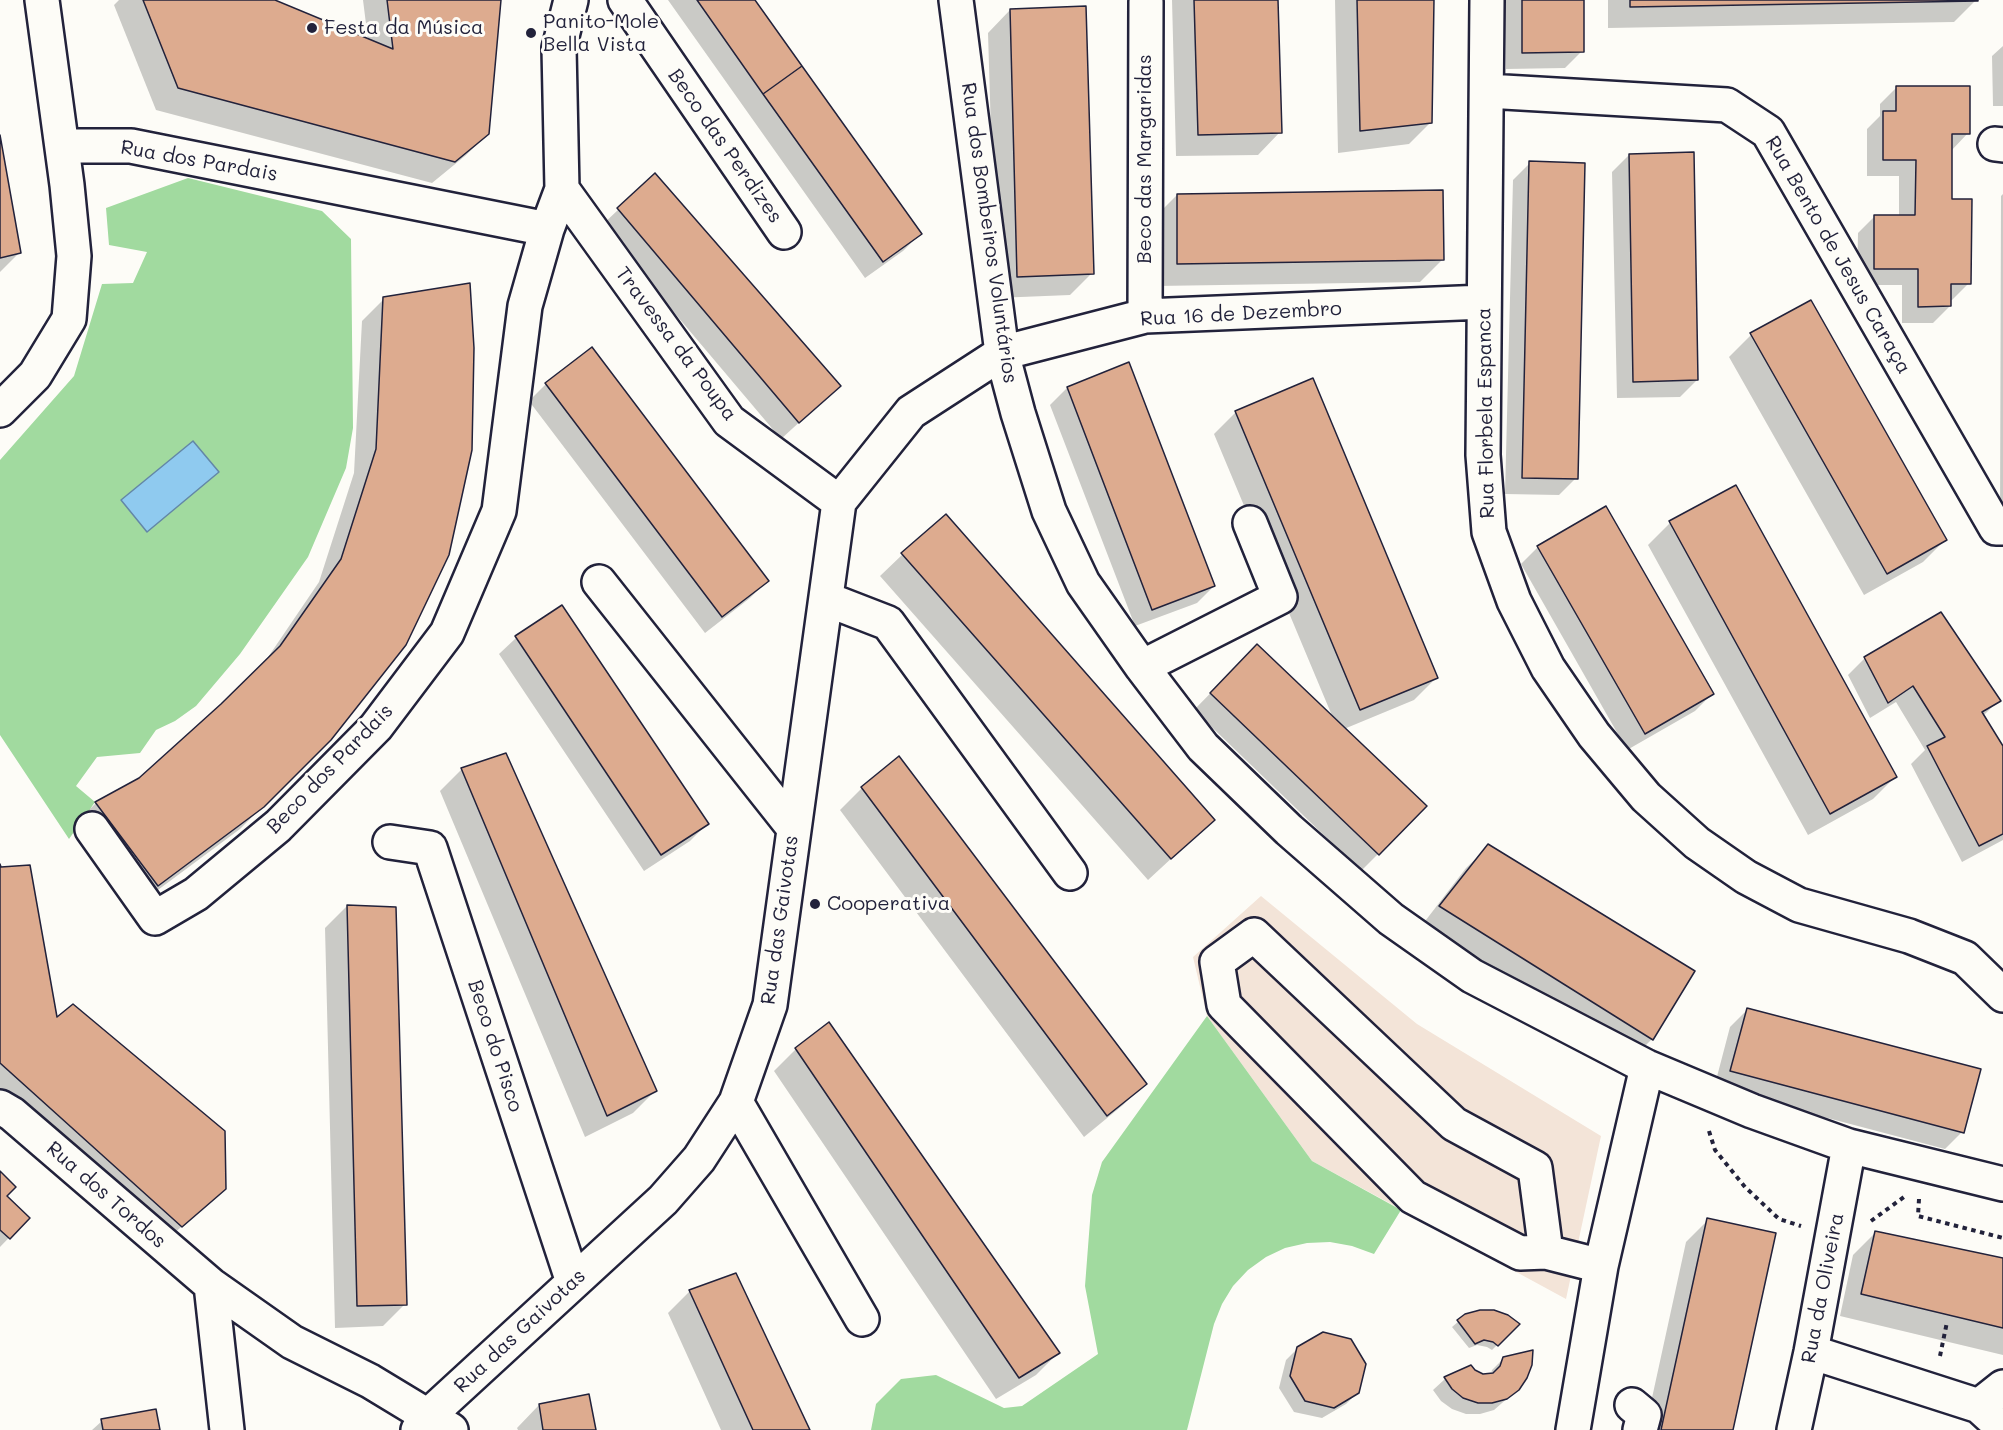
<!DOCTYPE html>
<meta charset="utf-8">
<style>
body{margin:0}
canvas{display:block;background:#fdfcf7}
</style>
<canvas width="2003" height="1430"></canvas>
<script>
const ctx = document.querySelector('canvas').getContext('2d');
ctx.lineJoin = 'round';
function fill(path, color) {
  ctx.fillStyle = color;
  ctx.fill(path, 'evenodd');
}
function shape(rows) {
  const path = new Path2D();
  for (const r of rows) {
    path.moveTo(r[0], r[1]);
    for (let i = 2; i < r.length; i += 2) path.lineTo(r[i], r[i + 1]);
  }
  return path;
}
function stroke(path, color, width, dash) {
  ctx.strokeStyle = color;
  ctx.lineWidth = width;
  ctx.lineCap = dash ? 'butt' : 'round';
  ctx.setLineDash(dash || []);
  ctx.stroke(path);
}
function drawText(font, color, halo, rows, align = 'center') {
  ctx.font = font + ' Mali,sans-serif';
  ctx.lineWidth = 6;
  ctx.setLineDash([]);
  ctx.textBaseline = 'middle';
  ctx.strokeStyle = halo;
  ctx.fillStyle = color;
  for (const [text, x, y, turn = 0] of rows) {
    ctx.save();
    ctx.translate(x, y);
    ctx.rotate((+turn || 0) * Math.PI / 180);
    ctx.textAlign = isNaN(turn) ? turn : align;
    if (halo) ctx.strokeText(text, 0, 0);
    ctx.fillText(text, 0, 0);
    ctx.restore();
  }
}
fill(shape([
 [1261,896,1417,1024,1601,1136,1566,1299,1312,1161,1207,1016,1193,957]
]), '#f3e4d8');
fill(shape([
 [188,178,322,211,351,239,353,428,346,468,308,557,240,654,196,706,175,721,156,730,140,753,97,757,76,786,95,802,69,839,0,735,0,460,74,376,102,284,133,283,147,252,109,245,106,208],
 [1207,1016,1312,1161,1401,1210,1374,1254,1352,1246,1330,1242,1307,1243,1285,1248,1266,1257,1248,1270,1233,1286,1222,1304,1214,1324,1187,1430,871,1430,876,1404,901,1379,936,1375,1004,1408,1022,1406,1098,1354,1085,1286,1092,1195,1102,1162]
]), '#a1da9f');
const water = shape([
 [193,441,219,472,147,532,121,500,193,441]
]);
fill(water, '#8fcaef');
stroke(water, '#6387a7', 1.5);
fill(shape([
 [119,0,271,0,368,40,363,0,499,0,488,134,465,156,432,183,156,110,114,5],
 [668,0,753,0,920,234,903,251,865,278],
 [1172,0,1277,0,1280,132,1258,155,1176,156],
 [1335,0,1432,0,1431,122,1409,144,1338,153],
 [1505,0,1582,0,1582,51,1565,68,1506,69],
 [1608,0,1976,0,1954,22,1608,28],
 [1010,10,1092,273,1070,295,996,298,988,33],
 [2003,46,2003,106,1993,106,1992,56],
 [1897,87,1968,133,1951,151,1951,200,1969,283,1952,300,1950,300,1950,306,1933,323,1902,323,1902,285,1857,285,1858,233,1875,216,1899,217,1899,176,1867,176,1867,129,1880,116,1880,104],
 [0,144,19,253,0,272],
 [1629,155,1697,380,1680,397,1617,398,1612,172],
 [1530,163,1576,478,1559,495,1505,494,1513,180],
 [655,175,839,386,781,439,601,226],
 [2003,194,2003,520,2000,520,2001,196],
 [1177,195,1442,260,1420,282,1156,286,1155,217],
 [468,285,330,739,240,829,135,907,74,825,96,803,140,779,260,669,319,582,354,473,362,321,384,299],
 [1751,335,1945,540,1923,562,1864,595,1729,357],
 [1129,364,1214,586,1197,603,1135,626,1050,405,1067,388],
 [546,384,767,581,750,598,705,633,529,401],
 [1236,412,1436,678,1414,700,1344,729,1378,854,1361,871,1194,710,1240,663,1333,718,1214,434],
 [1670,523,1895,777,1873,799,1808,835,1648,545],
 [1538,547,1712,694,1695,711,1627,750,1521,564],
 [903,554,1213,820,1148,880,880,576],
 [562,607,707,824,690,841,644,871,499,654,516,638],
 [1941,614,1999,700,1983,716,2003,748,2003,840,1962,862,1911,764,1925,750,1896,702,1870,718,1848,675,1865,658],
 [899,758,1145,1083,1123,1105,1084,1137,840,810,862,788],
 [462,769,655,1091,633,1113,585,1137,440,791],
 [1489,846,1652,1039,1630,1061,1419,929,1466,868],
 [0,869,56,1020,224,1188,158,1248,0,1105],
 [347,906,405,1304,383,1326,335,1328,325,928],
 [1747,1010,1962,1132,1945,1149,1714,1088,1730,1027],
 [796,1049,1058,1353,1036,1375,996,1399,774,1071],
 [0,1173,5,1196,28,1218,0,1247],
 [1708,1220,1732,1430,1645,1430,1686,1242],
 [1876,1232,2003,1260,2003,1355,1840,1316,1853,1255],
 [690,1291,808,1430,721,1430,668,1313],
 [1466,1315,1518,1324,1492,1350,1487,1347,1477,1345,1469,1348,1452,1327],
 [1298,1348,1358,1392,1346,1404,1322,1418,1294,1412,1279,1388,1286,1360],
 [1504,1358,1518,1389,1494,1410,1480,1414,1466,1414,1452,1409,1441,1401,1433,1390,1445,1379,1471,1367,1474,1371,1483,1376,1491,1374,1492,1370],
 [539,1405,594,1430,518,1430,517,1428],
 [102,1421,158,1430,92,1430]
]), '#0003');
const building = shape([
 [143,0,275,0,393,49,387,0,501,0,489,134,455,162,178,88,143,0],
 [697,0,755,0,802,66,763,94,697,0],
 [1194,0,1278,0,1282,133,1198,135,1194,0],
 [1357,0,1434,0,1432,123,1360,131,1357,0],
 [1522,0,1584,0,1584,52,1522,53,1522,0],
 [1630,0,1978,0,1978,1,1630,7,1630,0],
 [1086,6,1094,274,1017,277,1010,9,1086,6],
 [802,66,922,234,883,262,763,94,802,66],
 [1896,86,1970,86,1970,134,1952,134,1952,199,1972,199,1971,284,1951,284,1951,306,1918,307,1918,269,1874,269,1874,215,1915,215,1916,160,1883,160,1883,111,1896,111,1896,86],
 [0,135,21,253,0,258,0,135],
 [1694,152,1698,380,1633,382,1629,154,1694,152],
 [1529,161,1585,163,1578,479,1522,478,1529,161],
 [655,173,841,386,799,423,617,208,655,173],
 [1443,190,1444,260,1177,264,1177,194,1443,190],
 [470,283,474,348,472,450,449,555,406,645,331,740,264,807,158,886,95,802,139,778,221,704,280,646,341,559,376,449,383,297,470,283],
 [1811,300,1947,540,1887,574,1750,333,1811,300],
 [592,347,769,581,722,617,545,383,592,347],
 [1129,362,1215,586,1152,610,1067,387,1129,362],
 [1313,378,1438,678,1360,710,1235,411,1313,378],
 [1736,485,1897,777,1830,814,1669,521,1736,485],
 [1606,506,1714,694,1645,734,1537,546,1606,506],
 [946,514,1215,820,1171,859,901,553,946,514],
 [562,605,709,824,661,855,515,636,562,605],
 [1941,612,2001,701,1982,712,2003,746,2003,834,1979,846,1927,746,1945,737,1913,686,1888,703,1864,657,1941,612],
 [1257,644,1427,806,1379,855,1210,693,1257,644],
 [506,753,657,1091,607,1116,461,768,506,753],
 [899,756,1147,1084,1107,1116,861,787,899,756],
 [1488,844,1695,971,1653,1040,1439,906,1488,844],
 [0,864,1,867,30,865,57,1017,73,1004,225,1131,226,1189,182,1227,0,1063,0,864],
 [347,905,396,907,407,1305,357,1306,347,905],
 [1747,1008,1981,1069,1964,1133,1730,1071,1747,1008],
 [829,1022,1060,1353,1019,1378,795,1048,829,1022],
 [0,1171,16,1187,7,1196,30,1218,10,1239,0,1230,0,1171],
 [1707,1218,1776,1233,1733,1430,1661,1430,1707,1218],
 [1875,1231,2003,1258,2003,1328,1861,1294,1875,1231],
 [736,1273,810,1430,753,1430,689,1290,736,1273],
 [1480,1310,1494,1310,1508,1315,1520,1324,1498,1346,1493,1342,1484,1340,1475,1344,1457,1320,1465,1314,1480,1310],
 [1323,1332,1351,1339,1366,1364,1359,1393,1334,1408,1305,1401,1290,1376,1297,1347,1323,1332],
 [1533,1350,1532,1365,1527,1378,1519,1390,1507,1399,1492,1403,1478,1403,1463,1398,1452,1389,1444,1377,1471,1365,1475,1370,1483,1374,1493,1373,1500,1366,1503,1357,1533,1350],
 [589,1394,596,1430,543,1430,539,1404,589,1394],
 [156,1409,160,1430,103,1430,101,1419,156,1409]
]);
fill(building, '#ddab8f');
stroke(building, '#22223b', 1.5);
const minor = shape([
 [625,0,784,232],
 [956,0,1002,353,1018,413,1049,511,1083,583,1142,667,1203,747,1289,830,1391,919,1472,976,1647,1067,1752,1111,1849,1146,2003,1184],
 [1487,0,1483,455,1489,532,1514,601,1548,668,1594,735,1646,797,1697,843,1746,877,1799,905,1909,936,1965,958,2003,995],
 [1487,91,1727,105,1768,132,1996,528,2003,528],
 [1995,144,2003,145],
 [62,146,131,146,547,229],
 [562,189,729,421,839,502],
 [1145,316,1146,2],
 [0,410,35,375,69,319,74,256,67,185,42,0],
 [599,582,793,827],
 [826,599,888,623,1070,873],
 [1142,667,1280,597,1250,523],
 [92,829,155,918,196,894,278,826,376,727,447,633,499,511,525,306,547,229,562,189,559,48,571,0],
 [390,842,430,848,573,1282],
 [736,1102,862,1319],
 [0,1107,12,1114,211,1285,292,1342,370,1381,451,1430],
 [1546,1252,1535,1168,1454,1124,1254,935,1217,962,1224,1005,1413,1197,1520,1253,1546,1252,1601,1266],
 [211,1285,227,1430],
 [1811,1352,1979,1406,2003,1428],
 [1632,1405,1644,1415,1640,1430],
 [1979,1406,2003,1387],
 [418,1430,428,1416,663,1200,699,1159,736,1102,770,1005,839,502,911,412,1002,353,1145,316,1484,302],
 [1573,1430,1601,1266,1647,1067],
 [1794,1430,1811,1352,1849,1146]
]);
stroke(minor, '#22223b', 38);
stroke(shape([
 [1709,1131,1715,1150,1745,1187,1779,1219,1801,1226],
 [1919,1199,1918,1216,2003,1238],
 [1871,1221,1904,1197],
 [1940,1356,1947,1322]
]), '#22223b', 4, [4.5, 4.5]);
stroke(minor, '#fdfcf7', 33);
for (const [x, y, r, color] of [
 [312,28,6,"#22223b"],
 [531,33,6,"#22223b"],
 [815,904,6,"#22223b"]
]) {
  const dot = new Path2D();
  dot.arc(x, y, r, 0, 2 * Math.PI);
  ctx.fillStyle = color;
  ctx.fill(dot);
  stroke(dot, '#fdfcf7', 2);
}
drawText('20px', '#22223b', '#fdfcf7', [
 ["Panito-Mole",543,22],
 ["Bella Vista",543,45],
 ["Festa da Música",324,28],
 ["Cooperativa",827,904]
], 'left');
drawText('20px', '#22223b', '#fdfcf7', [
 ["Beco das Perdizes",725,146,55],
 ["Beco das Margaridas",1145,159,-90],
 ["Rua dos Pardais",199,161,10],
 ["Rua dos Bombeiros Voluntários",989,233,82],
 ["Rua Bento de Jesus Caraça",1838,255,60],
 ["Rua 16 de Dezembro",1241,314,-3],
 ["Travessa da Poupa",676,344,53],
 ["Rua Florbela Espanca",1486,413,-91],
 ["Beco dos Pardais",330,769,-46],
 ["Rua das Gaivotas",780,920,-82],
 ["Beco do Pisco",495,1046,72],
 ["Rua dos Tordos",106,1195,41],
 ["Rua da Oliveira",1823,1288,-79],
 ["Rua das Gaivotas",520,1331,-43]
]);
</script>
